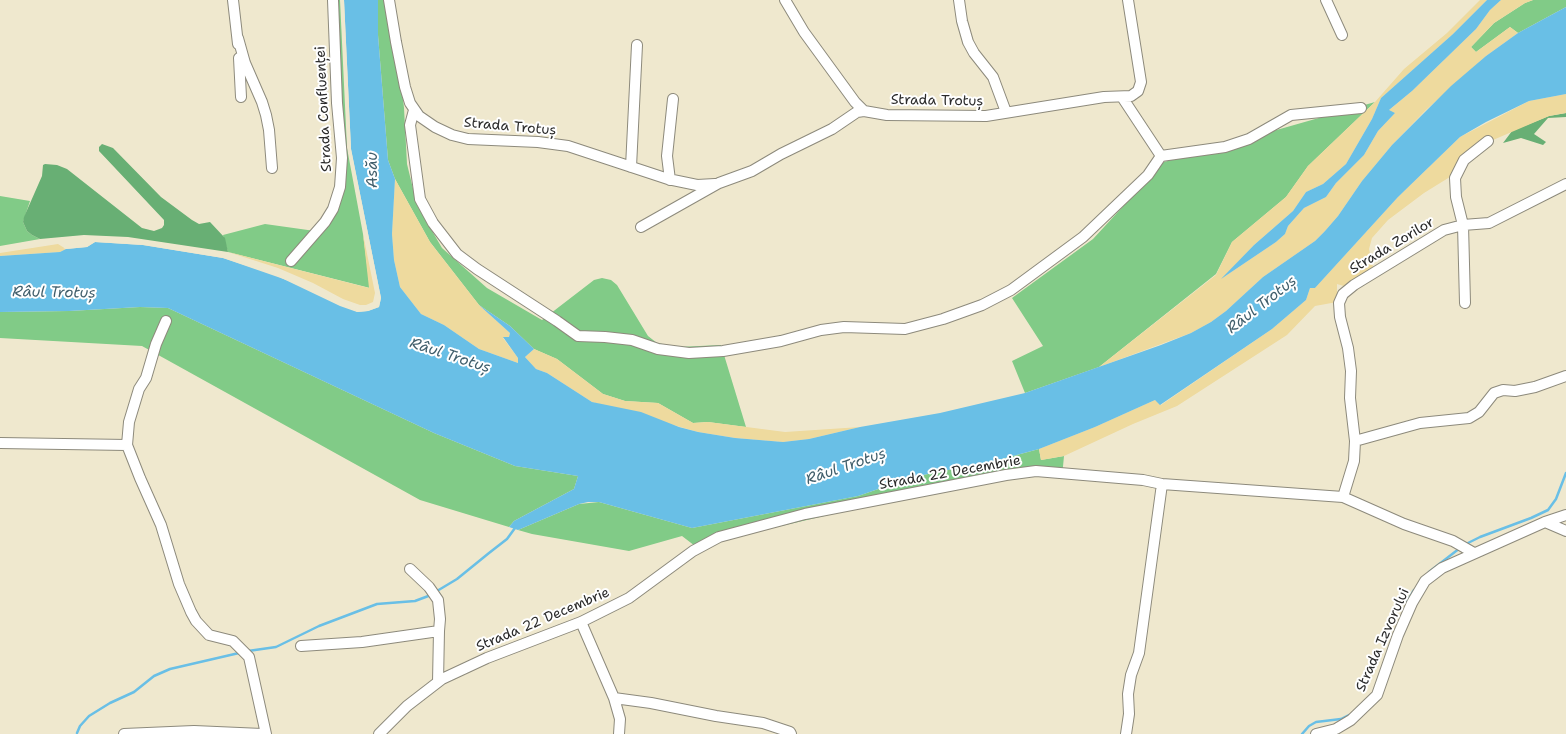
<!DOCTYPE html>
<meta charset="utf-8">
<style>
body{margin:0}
canvas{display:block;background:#efe8ce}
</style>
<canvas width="1566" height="734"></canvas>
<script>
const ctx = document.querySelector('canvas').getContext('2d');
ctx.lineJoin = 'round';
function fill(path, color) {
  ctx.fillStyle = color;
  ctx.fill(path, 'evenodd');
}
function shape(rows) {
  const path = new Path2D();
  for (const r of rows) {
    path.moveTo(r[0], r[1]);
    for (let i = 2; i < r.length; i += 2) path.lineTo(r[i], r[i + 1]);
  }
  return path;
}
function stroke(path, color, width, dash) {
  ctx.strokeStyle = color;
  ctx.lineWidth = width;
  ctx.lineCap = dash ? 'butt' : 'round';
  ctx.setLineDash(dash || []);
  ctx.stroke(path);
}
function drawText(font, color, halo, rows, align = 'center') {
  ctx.font = font + ' "Shantell Sans",sans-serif';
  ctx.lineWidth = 4;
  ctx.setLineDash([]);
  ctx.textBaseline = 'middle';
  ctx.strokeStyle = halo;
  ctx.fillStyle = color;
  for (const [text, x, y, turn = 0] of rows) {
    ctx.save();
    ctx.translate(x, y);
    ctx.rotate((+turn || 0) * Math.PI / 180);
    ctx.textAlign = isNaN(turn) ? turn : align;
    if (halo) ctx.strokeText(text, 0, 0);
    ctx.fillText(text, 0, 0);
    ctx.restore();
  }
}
fill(shape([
 [329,0,340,0,347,148,363,234,370,288,228,252,223,235,265,224,315,231,329,206,336,191,338,174],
 [378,0,393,0,404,108,407,164,417,205,442,248,487,288,542,320,594,280,602,278,611,280,617,285,648,336,657,343,678,347,721,345,746,427,708,422,693,423,658,403,625,401,603,394,557,359,534,349,510,326,479,305,430,242,395,179,388,160,378,35],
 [1533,0,1566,0,1566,7,1518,33,1510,27,1476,52,1471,47,1494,23,1525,3],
 [1375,102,1308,166,1286,197,1232,242,1216,274,1099,367,1025,393,1012,361,1043,346,1012,298,1093,239,1164,162],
 [0,196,30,201,23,222,27,231,32,235,40,239,0,246],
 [140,307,168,308,434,433,515,466,578,476,574,489,514,521,509,527,420,500,142,346,0,338,0,312,69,311],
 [1039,449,1041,460,1064,456,1062,477,1034,476,971,486,863,507,695,546,682,536,629,551,532,534,518,530,579,504,599,502,692,528,858,496,913,477,998,460]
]), '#81cb87');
fill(shape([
 [1566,113,1566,117,1548,118,1534,134,1546,142,1543,145,1521,138,1503,143,1512,131,1549,116],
 [102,144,113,148,161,197,192,220,199,224,210,222,225,238,228,252,128,237,84,235,40,239,32,235,27,231,23,222,24,217,42,176,43,165,45,164,57,165,67,169,142,228,154,231,162,228,164,225,164,220,99,151,99,147]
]), '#68af74');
fill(shape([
 [1480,0,1487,0,1453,34,1381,98,1372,119,1346,164,1323,184,1306,192,1293,211,1254,245,1224,277,1276,242,1285,234,1288,226,1304,208,1326,197,1336,183,1364,155,1378,131,1395,113,1388,111,1412,91,1476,29,1490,10,1501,0,1533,0,1525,3,1494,23,1471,47,1476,52,1510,27,1518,33,1486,56,1426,110,1392,145,1362,181,1338,216,1325,231,1315,241,1263,277,1226,311,1211,322,1191,333,1099,367,1216,275,1232,242,1286,197,1308,166,1375,102,1404,69,1447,33],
 [1566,94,1566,113,1549,116,1465,152,1466,167,1424,193,1388,220,1372,238,1369,249,1373,267,1347,287,1337,284,1337,302,1315,306,1287,335,1177,406,1133,424,1064,456,1041,460,1039,449,1095,427,1155,400,1161,405,1272,329,1306,300,1310,288,1315,288,1398,197,1460,137,1529,101],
 [395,179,430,242,479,305,510,333,509,337,503,338,518,358,518,363,479,349,444,325,421,314,400,287,394,260,392,234],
 [363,234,375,293,373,302,366,305,360,305,343,299,313,283,278,268,228,252,369,288],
 [58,244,66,249,60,252,0,256,0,253],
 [534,349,557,359,603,394,625,401,658,403,693,423,708,422,785,432,860,427,809,439,783,442,735,438,698,432,592,402,547,373,536,369,525,357]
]), '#eeda9e');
fill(shape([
 [344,0,378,0,378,35,388,160,395,179,392,234,394,260,400,287,421,314,444,325,479,349,518,363,518,358,503,337,509,337,510,333,479,305,510,326,534,349,525,357,536,369,547,373,592,402,641,412,679,427,698,432,735,438,783,442,809,439,860,427,940,413,1025,393,1161,345,1191,333,1211,322,1226,311,1263,277,1315,241,1325,231,1338,216,1362,181,1392,145,1451,86,1486,56,1518,33,1566,7,1566,94,1529,101,1486,122,1460,137,1398,197,1315,288,1310,288,1306,300,1272,329,1160,405,1155,400,1095,427,1039,449,998,460,913,477,858,496,692,528,599,502,588,502,579,504,518,530,509,527,514,521,574,489,578,476,515,466,434,433,168,308,140,307,69,311,0,312,0,256,60,252,66,249,87,247,95,242,143,245,223,258,275,275,340,306,357,312,368,311,379,307,381,298,351,149],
 [1487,0,1501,0,1490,10,1476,29,1412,91,1389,110,1395,113,1378,131,1364,155,1336,183,1326,197,1304,208,1288,226,1285,234,1276,242,1221,279,1254,245,1293,211,1306,192,1323,184,1346,164,1372,119,1381,98,1453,34]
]), '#69bfe6');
fill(shape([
 [342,0,344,0,351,149,381,298,379,307,368,311,358,312,327,298,358,309,367,309,377,305,378,298,349,149],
 [95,239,144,242,224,255,276,273,298,284,223,258,143,245,95,242,87,247,66,249,63,248,86,245]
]), '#efe8ce');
stroke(shape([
 [1464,545,1480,537,1531,518,1548,510,1556,499,1566,473],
 [1429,572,1460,548],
 [437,591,457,579,489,553,507,539,515,528],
 [1407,602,1414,590],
 [248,651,276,647,319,626,377,604,415,601,431,595],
 [77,733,80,726,89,716,110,703,134,692,154,676,170,669,239,653],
 [1302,734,1309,726,1316,722,1341,719,1349,715]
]), '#69bfe6', 2.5);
const street = shape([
 [233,0,238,44],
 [389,0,396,42,405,87,410,103,419,116,435,127,452,135,468,139,538,142,568,146,668,179,697,185,715,184],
 [785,0,804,32,855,102,864,111],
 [959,0,962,21,968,42,974,53,993,77,1006,112],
 [1326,0,1342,35],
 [238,38,245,63,262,102,266,115,269,130,272,168],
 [239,58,241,97],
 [1122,97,1161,156],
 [414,110,410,125,420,199,433,223,457,254,477,269,557,321,578,336,605,337,632,340,658,349,689,353,723,351,781,341,821,330,844,327,905,329,943,319,982,305,1011,290,1083,237,1148,175,1161,156,1225,147,1249,139,1291,115,1361,108],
 [631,167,637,45],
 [670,180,667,156,673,99],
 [641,227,719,183,752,171,781,154,832,129,857,112,864,111,887,115,986,116,1104,97,1131,96,1138,91,1141,82,1128,0],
 [291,261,325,222,333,209,340,187,342,158,337,103,333,0],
 [1465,303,1463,225,1456,197,1455,178,1464,160,1488,141],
 [166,321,156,344,146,378,139,389,129,422,127,445,140,478,161,525,179,584,191,612,196,621,209,635,233,641,249,657,266,734],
 [1355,441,1420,423,1469,418,1479,412,1494,393,1503,390,1515,391,1535,387,1566,376],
 [0,443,127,445],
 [1343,497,1354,461,1355,441,1350,398,1351,371,1348,348,1340,317,1339,303,1343,294,1354,285,1444,230,1463,225,1489,223,1566,184],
 [1545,522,1566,531],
 [410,569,429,587,438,600,440,619,439,631,438,682],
 [581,622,614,698,620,719,619,734],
 [301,646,362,642,439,631],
 [614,698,651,703,716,716,763,723,790,732,791,734],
 [124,734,194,731,262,734],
 [379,734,407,706,442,679,487,658,581,622,629,598,693,551,719,537,805,514,1006,475,1036,471,1143,480,1162,484,1343,497,1404,524,1453,541,1474,553],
 [1126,734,1129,714,1128,694,1131,675,1139,653,1162,484],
 [1316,734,1336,729,1351,720,1377,695,1398,635,1412,603,1425,581,1442,568,1545,522,1566,515]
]);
stroke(street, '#8d8a7c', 12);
stroke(street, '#fff', 10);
drawText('14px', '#2b2b2b', '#fff', [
 ["Strada Trotuș",937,101,1],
 ["Strada Confluenței",324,109,-93],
 ["Strada Trotuș",510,127,5],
 ["Strada Zorilor",1392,246,-31],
 ["Strada 22 Decembrie",950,473,-10],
 ["Strada 22 Decembrie",543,620,-23],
 ["Strada Izvorului",1383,640,-66]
]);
drawText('italic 15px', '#415f6c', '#fff', [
 ["Asău",373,170,-90],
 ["Râul Trotuș",54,293,1],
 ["Râul Trotuș",1262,305,-38],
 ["Râul Trotuș",450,356,18],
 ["Râul Trotuș",846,467,-19]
]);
</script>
